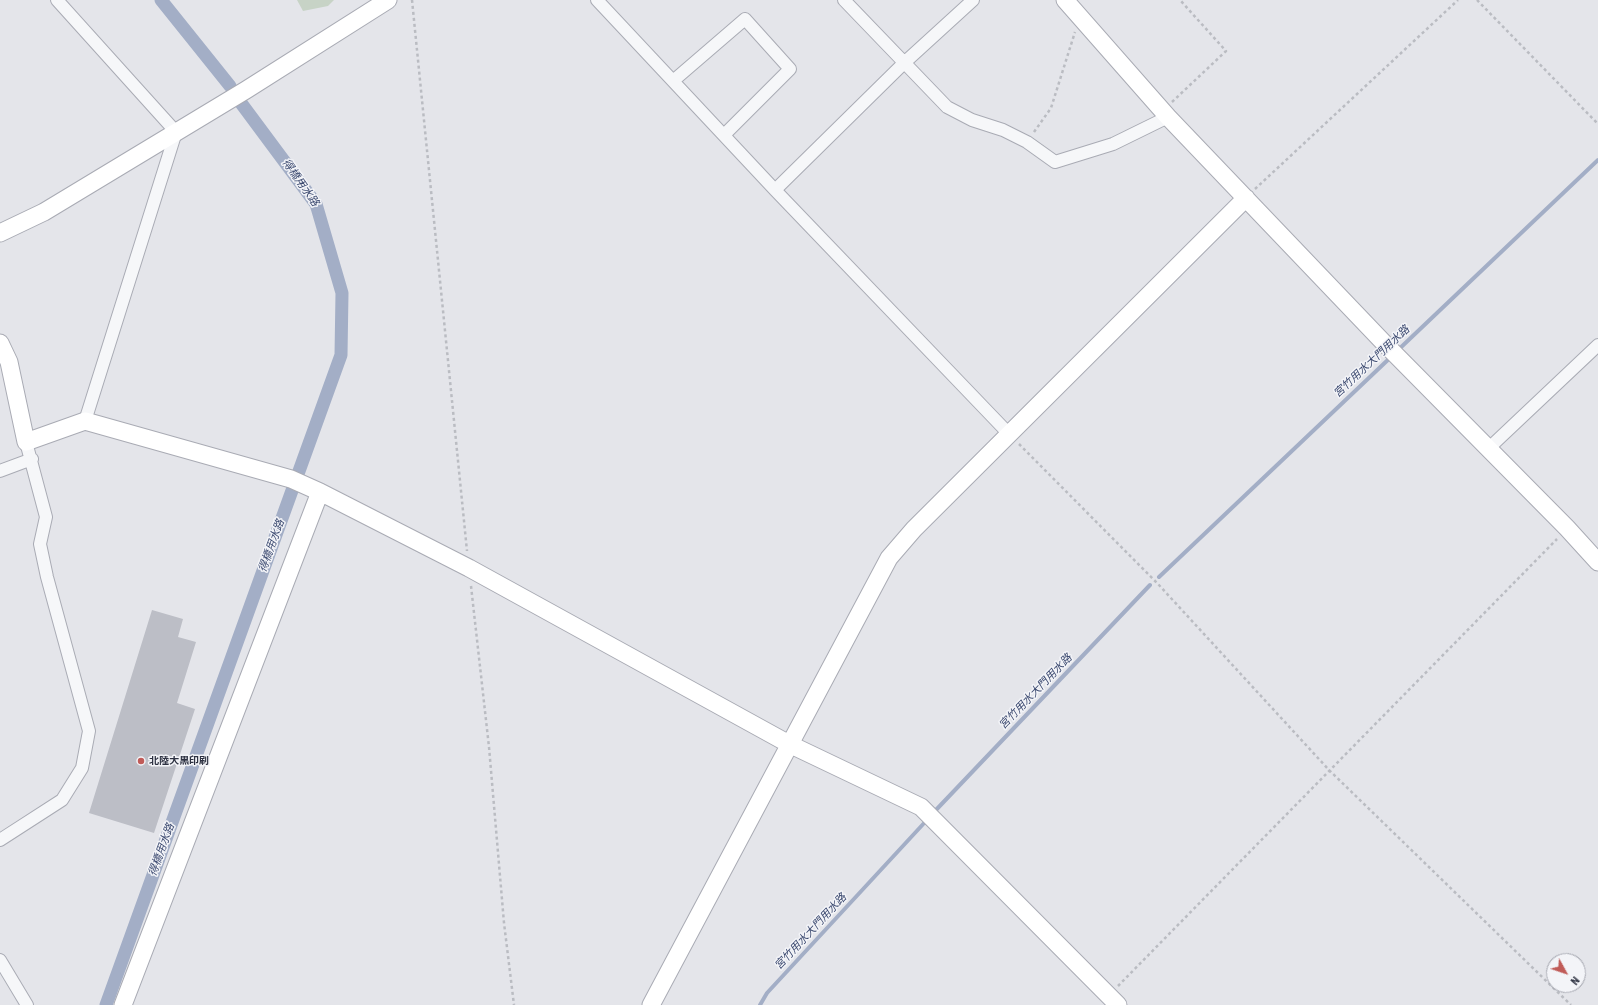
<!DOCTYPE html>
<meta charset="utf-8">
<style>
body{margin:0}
#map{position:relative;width:1598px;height:1005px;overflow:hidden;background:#e4e5ea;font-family:"Roboto Condensed",sans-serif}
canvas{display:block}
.north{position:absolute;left:1546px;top:953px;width:40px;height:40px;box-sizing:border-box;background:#f3f4f8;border:1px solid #a4a6af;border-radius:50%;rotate:130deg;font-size:11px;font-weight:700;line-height:16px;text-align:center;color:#2d3141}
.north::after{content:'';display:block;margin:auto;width:14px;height:18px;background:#c05b58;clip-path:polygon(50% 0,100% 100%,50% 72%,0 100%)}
</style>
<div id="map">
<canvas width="1598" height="1005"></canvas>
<div class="north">N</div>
</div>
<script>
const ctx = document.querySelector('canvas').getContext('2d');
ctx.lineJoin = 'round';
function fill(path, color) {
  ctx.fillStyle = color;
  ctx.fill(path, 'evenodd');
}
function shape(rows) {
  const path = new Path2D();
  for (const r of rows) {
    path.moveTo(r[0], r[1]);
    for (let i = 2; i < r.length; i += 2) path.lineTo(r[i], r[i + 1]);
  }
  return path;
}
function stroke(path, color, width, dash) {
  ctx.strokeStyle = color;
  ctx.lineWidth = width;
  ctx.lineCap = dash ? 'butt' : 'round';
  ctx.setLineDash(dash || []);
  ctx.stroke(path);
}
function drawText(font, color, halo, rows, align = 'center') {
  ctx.font = font + ' "Roboto Condensed","Noto Sans JP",sans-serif';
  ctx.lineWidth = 3;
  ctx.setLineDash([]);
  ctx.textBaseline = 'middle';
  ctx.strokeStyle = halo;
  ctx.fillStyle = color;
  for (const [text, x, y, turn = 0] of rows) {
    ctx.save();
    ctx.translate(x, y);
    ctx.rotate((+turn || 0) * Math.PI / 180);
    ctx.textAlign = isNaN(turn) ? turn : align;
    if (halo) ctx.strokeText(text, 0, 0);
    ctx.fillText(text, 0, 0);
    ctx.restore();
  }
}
fill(shape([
 [297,0,334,0,328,6,303,11]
]), '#c7d3c6');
stroke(shape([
 [1397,351,1598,160],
 [1159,577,1392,356],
 [935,811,1150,585],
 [760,1005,767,993,926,821]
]), '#a3aec6', 4);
stroke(shape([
 [161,0,230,86],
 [106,1005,341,355,342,293,316,204,238,99]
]), '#a3aec6', 13);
fill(shape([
 [152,610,183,619,178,637,196,642,177,703,195,709,154,833,89,813]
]), '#bcbec6');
const street = shape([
 [57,0,176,132,85,421],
 [597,0,775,190,1010,435],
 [844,0,947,107,972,120,1003,130,1027,142,1055,162,1113,144,1168,117],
 [673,81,745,19,790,69,724,135],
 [775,190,904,63,973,0],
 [1488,449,1598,345],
 [0,471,32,459],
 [0,840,62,800,82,768,89,731,47,577,40,544,46,517,26,442],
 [0,960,27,1005]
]);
const secondary = shape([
 [1065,0,1168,117,1384,343,1567,528,1598,562],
 [0,233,44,212,246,90,388,0],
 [0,343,9,362,26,442,85,421,291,479,320,492,469,568,789,744,921,807,1118,1005],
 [123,1005,320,492],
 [651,1005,889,558,914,529,1246,198]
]);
stroke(street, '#a9abb4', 14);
stroke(secondary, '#a9abb4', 19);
stroke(shape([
 [412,0,467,551],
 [1477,0,1598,124],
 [1172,102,1226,51,1180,0],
 [1034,132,1051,108,1075,32],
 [1255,189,1458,0],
 [1019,444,1158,584,1329,770,1571,1005],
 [471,586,489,747,504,923,514,1005],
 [1118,986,1557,539]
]), '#babcc2', 2.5, [3, 3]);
stroke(street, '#f6f7f9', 12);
stroke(secondary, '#fff', 17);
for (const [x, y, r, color] of [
 [141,761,4,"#c05b58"]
]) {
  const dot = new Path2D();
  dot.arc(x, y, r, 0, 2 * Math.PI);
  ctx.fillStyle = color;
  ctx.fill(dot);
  stroke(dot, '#f3f4f8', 1.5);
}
drawText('bold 10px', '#2d3141', '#f3f4f8', [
 ["北陸大黒印刷",149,761]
], 'left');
drawText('italic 11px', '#3c4a70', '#f3f4f8', [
 ["得橋用水路",300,183,55],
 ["宮竹用水大門用水路",1372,362,-43],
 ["得橋用水路",272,546,-70],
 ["宮竹用水大門用水路",1036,692,-46],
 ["得橋用水路",162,850,-70],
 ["宮竹用水大門用水路",811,932,-47]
]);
</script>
